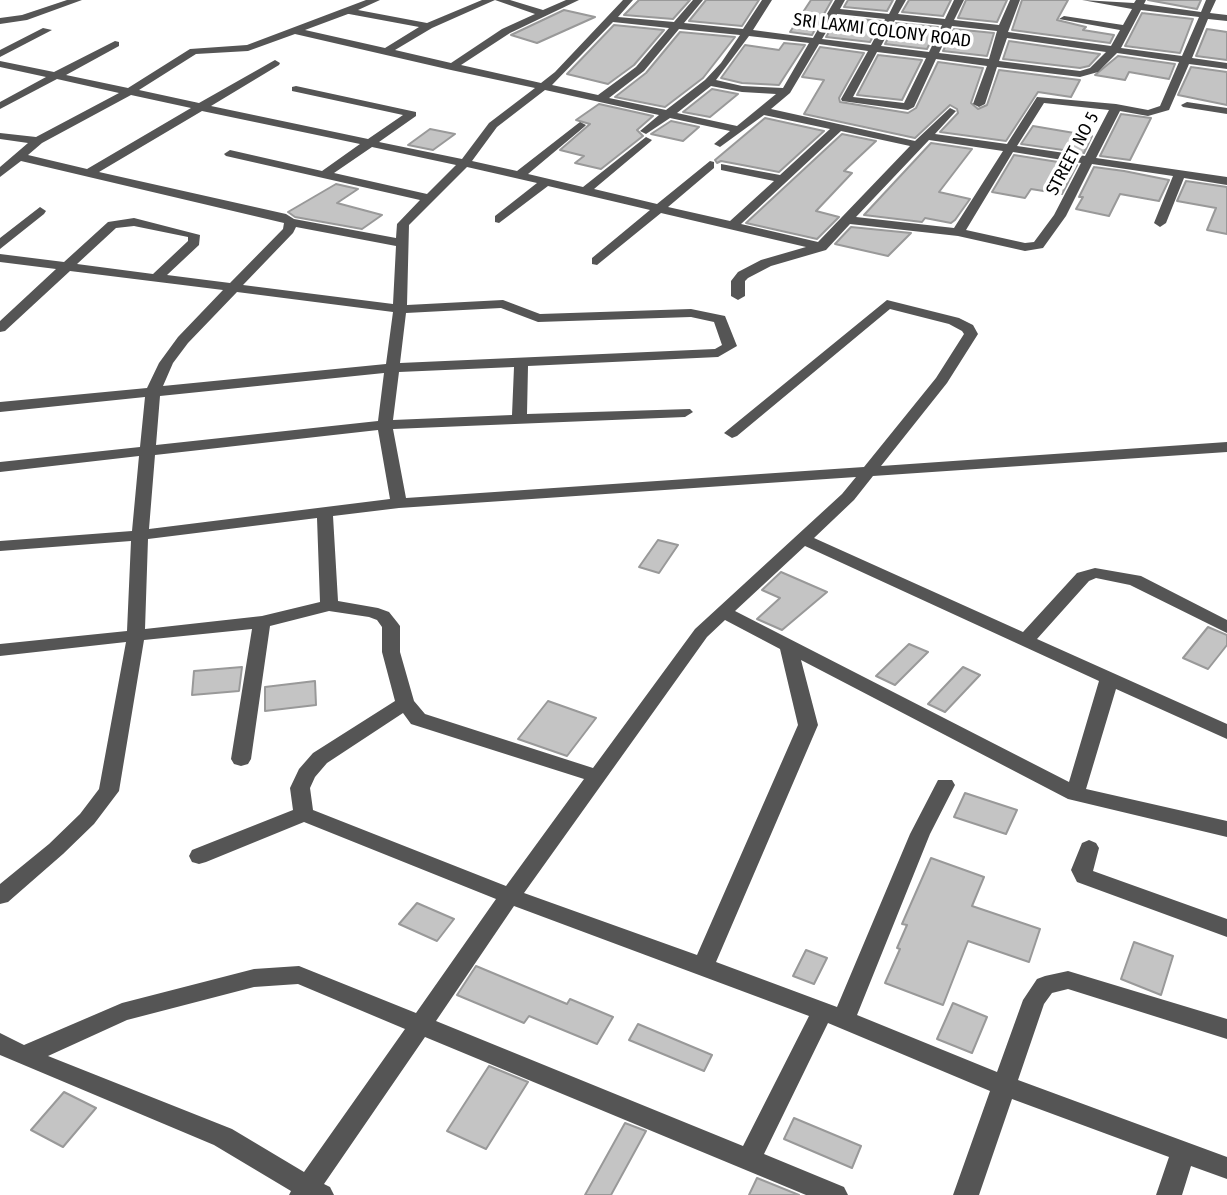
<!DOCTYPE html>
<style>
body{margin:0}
canvas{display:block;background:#fff}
</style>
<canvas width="1227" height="1195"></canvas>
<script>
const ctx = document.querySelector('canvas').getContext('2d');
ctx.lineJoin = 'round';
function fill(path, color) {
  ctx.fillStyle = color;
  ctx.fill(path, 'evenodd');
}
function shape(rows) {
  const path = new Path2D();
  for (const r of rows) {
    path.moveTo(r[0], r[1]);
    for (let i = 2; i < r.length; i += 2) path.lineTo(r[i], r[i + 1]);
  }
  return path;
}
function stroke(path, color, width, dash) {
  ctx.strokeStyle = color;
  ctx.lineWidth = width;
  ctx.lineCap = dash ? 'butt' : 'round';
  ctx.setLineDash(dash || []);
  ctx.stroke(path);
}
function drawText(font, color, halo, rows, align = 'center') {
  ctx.font = font + ' "Fira Sans Condensed",sans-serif';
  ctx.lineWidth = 7;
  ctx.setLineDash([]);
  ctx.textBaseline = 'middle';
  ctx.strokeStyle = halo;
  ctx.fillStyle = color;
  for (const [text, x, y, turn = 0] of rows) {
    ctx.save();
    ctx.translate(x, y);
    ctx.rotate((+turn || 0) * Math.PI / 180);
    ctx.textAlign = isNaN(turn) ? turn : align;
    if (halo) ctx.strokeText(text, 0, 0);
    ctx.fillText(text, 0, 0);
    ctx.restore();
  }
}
const building = shape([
 [639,0,690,0,673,19,624,15,639,0],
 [706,0,759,0,742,26,689,21,706,0],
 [811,0,832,0,812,35,790,32,811,0],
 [848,0,893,0,887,11,844,7,848,0],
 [909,0,951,0,943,16,902,12,909,0],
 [966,0,1007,0,997,22,958,18,966,0],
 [1022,0,1068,0,1057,20,1086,27,1083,30,1114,35,1110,43,1012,30,1022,0],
 [1148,0,1201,0,1197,9,1148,0],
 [564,10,595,17,537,43,511,35,564,10],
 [1142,13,1193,19,1180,53,1125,46,1142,13],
 [838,17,881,21,870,42,826,37,838,17],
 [896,23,938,27,927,49,885,44,896,23],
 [614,25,664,30,634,65,608,84,567,74,614,25],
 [954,29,994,33,987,56,943,51,954,29],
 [1207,29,1227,32,1227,60,1196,56,1207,29],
 [680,32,735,37,703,78,665,107,615,97,646,73,680,32],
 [1009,41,1100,54,1089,66,1080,68,1003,59,1009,41],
 [784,43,805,45,779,85,742,83,721,78,745,45,779,50,784,43],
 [820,47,864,53,839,98,840,102,908,113,916,108,938,62,983,68,971,103,978,109,987,105,999,70,1080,80,1071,97,1038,92,1006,141,940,132,958,113,957,109,950,105,915,138,804,114,824,80,802,77,820,47],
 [878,55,922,60,902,100,857,95,878,55],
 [1118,56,1175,64,1169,79,1129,72,1125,80,1095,75,1118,56],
 [1191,67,1227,72,1227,105,1178,95,1191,67],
 [712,89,738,94,710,117,683,112,712,89],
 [599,104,653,116,637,130,643,136,601,169,575,163,584,156,560,150,590,124,576,120,599,104],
 [1121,114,1151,118,1130,160,1100,156,1121,114],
 [765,118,824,131,779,172,721,161,717,163,715,160,765,118],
 [671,121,699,127,683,141,651,134,671,121],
 [1033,126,1092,136,1084,153,1021,144,1033,126],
 [430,129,455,134,433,150,408,145,430,129],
 [842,134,876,141,844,171,852,173,816,211,839,217,817,239,746,223,842,134],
 [931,143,972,149,939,192,970,199,955,220,951,223,925,218,922,222,864,215,931,143],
 [1014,155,1077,165,1062,194,1031,189,1025,198,992,192,1014,155],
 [1094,167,1124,171,1169,180,1159,201,1120,194,1109,216,1076,209,1083,197,1079,197,1094,167],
 [1186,181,1227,187,1227,234,1207,230,1216,208,1177,201,1186,181],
 [336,184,358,189,337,203,382,215,362,229,295,217,288,212,336,184],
 [851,227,911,233,888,256,835,244,851,227],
 [658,540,678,545,659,573,639,567,658,540],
 [781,572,827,592,782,630,757,619,780,598,762,590,781,572],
 [1208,627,1227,635,1227,645,1208,669,1183,658,1208,627],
 [909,644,928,652,895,685,876,676,909,644],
 [242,667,239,691,192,695,194,671,242,667],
 [963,667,980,675,945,712,928,704,963,667],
 [315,681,316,705,265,711,265,687,315,681],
 [548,701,596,718,567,756,518,739,548,701],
 [965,793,1017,810,1006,834,954,817,965,793],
 [931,858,984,877,972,906,1040,929,1029,962,968,941,943,1005,885,983,900,949,897,948,907,925,902,924,931,858],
 [417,903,454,919,437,941,399,924,417,903],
 [1134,942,1173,956,1161,995,1121,979,1134,942],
 [806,950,827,958,814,984,793,976,806,950],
 [476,966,567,1004,570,999,613,1017,597,1044,529,1016,524,1023,457,995,476,966],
 [953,1003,987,1017,972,1053,937,1039,953,1003],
 [638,1024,712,1055,704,1071,629,1040,638,1024],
 [489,1066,528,1082,486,1149,447,1131,489,1066],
 [64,1092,96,1108,63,1147,31,1130,64,1092],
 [794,1118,861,1146,852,1168,784,1139,794,1118],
 [625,1123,646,1131,611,1195,585,1195,625,1123],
 [757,1178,799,1195,749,1195,757,1178]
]);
fill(building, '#c4c4c4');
stroke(building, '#999', 2);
fill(shape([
 [67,0,82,0,27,20,0,24,0,18,22,15,67,0],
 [366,0,380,0,358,10,427,23,482,0,495,0,432,28,395,50,451,63,502,29,535,14,495,0,510,0,543,10,566,0,579,0,510,33,461,65,541,83,555,72,623,0,633,0,618,17,674,22,693,0,703,0,684,23,743,29,762,0,772,0,753,30,813,38,835,0,845,0,840,9,889,14,896,0,906,0,898,14,945,19,954,0,964,0,954,20,999,25,1010,0,1020,0,1008,32,1111,46,1120,30,1059,19,1064,16,1123,25,1132,9,1082,0,1134,3,1136,0,1146,0,1144,4,1201,12,1206,0,1216,0,1210,13,1227,15,1227,21,1208,19,1192,58,1227,63,1227,69,1189,64,1169,110,1148,116,1120,111,1096,158,1227,177,1227,185,1184,178,1166,223,1160,227,1154,223,1173,176,1092,164,1066,216,1043,248,1025,251,958,236,850,224,826,250,771,266,748,278,745,281,745,296,738,300,731,296,731,281,738,272,761,260,806,247,661,213,597,265,592,264,592,258,650,210,548,186,499,223,495,222,495,216,537,183,467,167,409,225,407,305,503,300,540,314,691,309,725,316,737,346,718,357,528,366,527,414,690,409,693,412,685,417,393,429,406,498,864,467,936,378,964,334,962,331,949,324,890,309,737,436,732,438,724,433,887,300,959,318,973,325,978,334,947,383,881,466,1227,442,1227,452,873,476,854,500,814,538,1023,632,1077,573,1095,568,1141,576,1227,620,1227,633,1130,585,1096,578,1089,581,1037,639,1227,724,1227,739,1116,689,1086,789,1227,821,1227,837,1068,799,801,660,818,725,716,962,837,1007,910,834,938,780,952,780,955,785,930,834,857,1015,997,1072,1023,1000,1037,979,1045,976,1068,971,1227,1019,1227,1039,1068,989,1052,993,1044,1004,1018,1080,1227,1157,1227,1179,1191,1166,1182,1195,1156,1195,1169,1157,1012,1099,979,1195,953,1195,990,1091,828,1023,764,1154,844,1187,848,1195,806,1195,425,1037,324,1184,330,1187,334,1195,289,1195,291,1191,214,1145,0,1055,0,1033,24,1045,122,1003,254,969,299,966,416,1013,496,899,304,822,206,862,199,864,192,862,189,856,192,850,293,810,290,788,299,769,313,753,395,701,382,652,382,627,377,620,369,617,329,611,270,626,251,759,248,764,241,766,234,764,231,759,252,629,144,640,119,791,94,824,63,854,8,902,0,904,0,884,49,844,80,814,99,789,126,642,0,656,0,644,127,631,131,541,0,551,0,541,132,531,139,456,0,472,0,462,140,447,145,397,0,412,0,402,147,388,159,363,178,337,223,290,70,271,5,331,0,332,0,321,56,269,0,262,0,254,64,262,108,222,134,218,200,235,199,245,167,275,230,283,283,229,284,223,21,161,0,177,0,167,28,143,0,139,0,133,36,137,119,93,57,79,0,109,0,102,46,77,0,67,0,61,54,72,115,41,119,42,119,46,66,75,128,88,190,49,247,45,366,0],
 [1141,10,1199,17,1182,56,1121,48,1141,10],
 [348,14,349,14,419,27,385,48,305,30,348,14],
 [837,14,885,19,871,45,822,39,837,14],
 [895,20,942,25,929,52,881,46,895,20],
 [613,22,669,28,636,67,598,95,552,85,613,22],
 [952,26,997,31,989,59,939,53,952,26],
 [679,29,740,35,721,63,705,80,666,110,609,98,644,71,679,29],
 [295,34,451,70,535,88,489,123,462,159,379,142,416,116,416,112,296,86,292,87,292,91,403,115,368,139,211,106,279,65,280,63,275,60,199,103,139,90,196,54,248,51,295,34],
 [749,36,809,43,783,88,742,86,716,80,749,36],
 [1007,38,1106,52,1090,68,1080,71,999,61,1007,38],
 [819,44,868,51,841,99,842,101,908,110,914,107,936,59,987,66,973,104,979,107,985,104,997,67,1080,77,1098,72,1117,53,1179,62,1160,106,1148,110,1116,104,1037,97,1007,144,935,134,956,111,950,108,915,141,771,109,790,93,819,44],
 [877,52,926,58,904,103,853,97,877,52],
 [711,86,742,92,776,94,737,126,677,113,711,86],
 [545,90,659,115,640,131,646,134,670,118,730,131,714,144,720,147,764,115,830,129,780,175,721,164,721,170,774,181,730,221,668,207,714,168,714,162,710,161,657,204,594,189,650,142,652,140,646,137,583,187,528,174,584,127,586,125,580,122,517,171,472,161,497,127,545,90],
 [131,95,191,108,87,169,28,155,42,143,131,95],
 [1044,103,1109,110,1085,156,1017,146,1044,103],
 [202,111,360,144,322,171,230,150,224,154,226,156,420,200,397,224,396,238,294,219,286,214,99,172,202,111],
 [841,131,910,146,818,242,741,224,841,131],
 [929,140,1003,151,954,228,856,217,929,140],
 [372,147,456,165,427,194,334,173,372,147],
 [1013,152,1081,163,1054,215,1034,242,1025,243,966,230,1013,152],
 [134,226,188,237,188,241,153,274,77,264,116,228,134,226],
 [296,227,396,246,393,304,243,285,293,233,296,227],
 [237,292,393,312,386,364,163,386,173,363,188,343,237,292],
 [501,308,538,322,691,317,714,322,722,345,715,349,400,363,406,313,501,308],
 [514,367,512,415,393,420,399,372,514,367],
 [384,373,378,421,156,445,160,396,384,373],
 [378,430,390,499,149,529,155,455,378,430],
 [856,477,842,494,695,629,593,768,425,714,414,701,400,652,400,626,397,622,389,612,378,608,338,601,333,516,399,508,856,477],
 [317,518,320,602,262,616,145,629,148,539,317,518],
 [805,546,1099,681,1069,782,735,611,805,546],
 [725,620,780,649,798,725,697,955,524,893,707,637,725,620],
 [403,713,411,724,584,779,506,886,313,810,310,788,315,777,327,763,403,713],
 [514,906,809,1016,743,1146,436,1021,514,906],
 [298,984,405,1029,304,1172,232,1129,48,1056,127,1020,254,987,298,984],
 [43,28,52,30,0,57,0,50,43,28],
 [1187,102,1227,108,1227,114,1183,107,1181,105,1187,102],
 [40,207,46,211,44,214,0,249,0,238,40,207],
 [1089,840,1096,843,1099,848,1093,871,1227,919,1227,937,1077,882,1071,870,1082,843,1089,840]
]), '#555');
drawText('18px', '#000', '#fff', [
 ["SRI LAXMI COLONY ROAD",882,31,7],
 ["STREET NO 5",1073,154,-62]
]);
</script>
